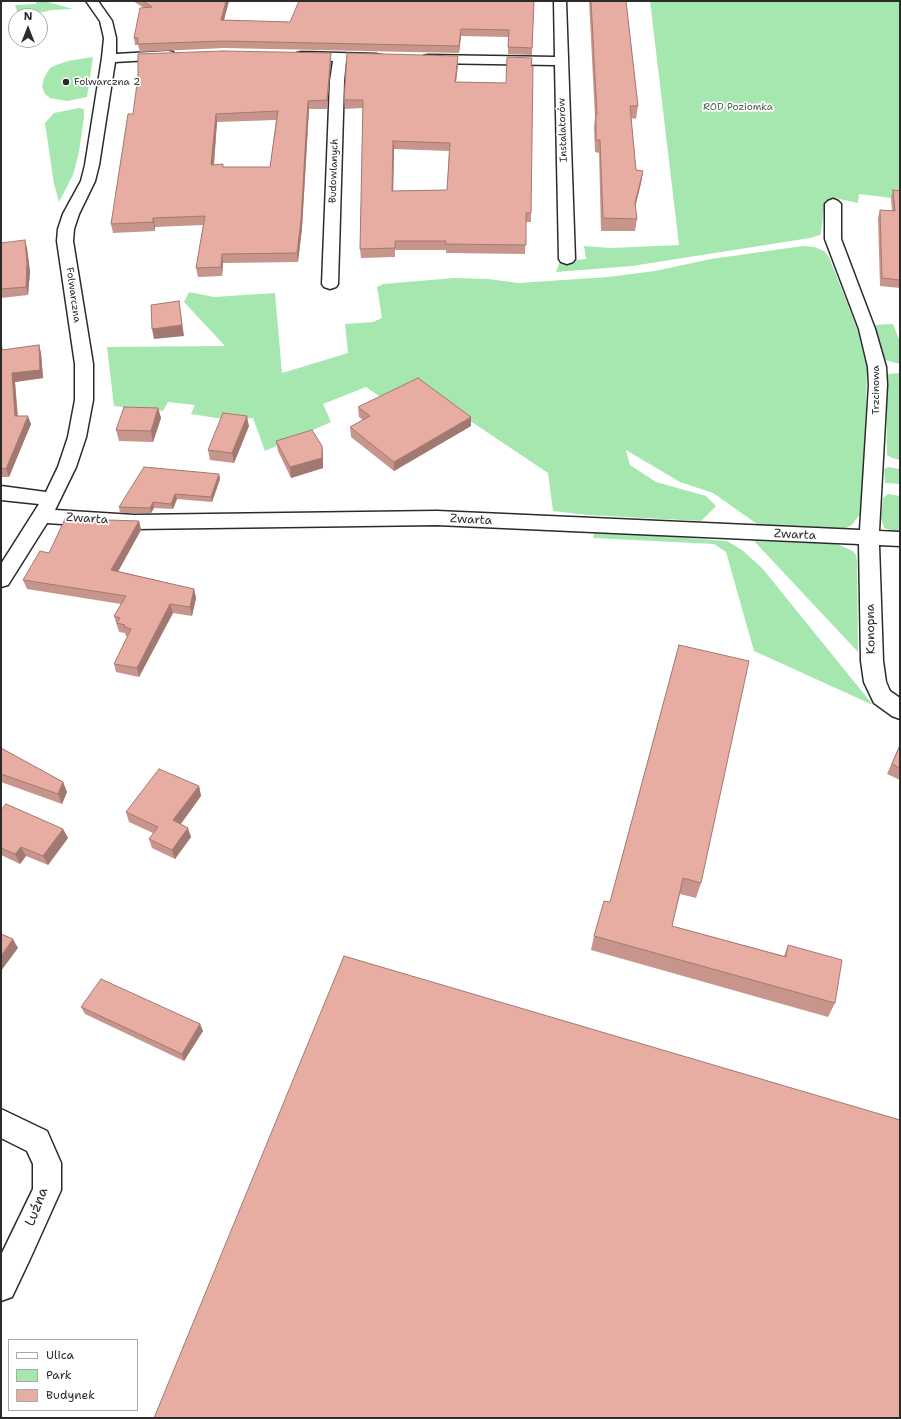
<!DOCTYPE html>
<meta charset="utf-8">
<style>
body{margin:0}
#map{position:relative;width:901px;height:1419px;overflow:hidden;background:#fff;font-family:"Shantell Sans",sans-serif}
canvas{display:block}
.frame{position:absolute;inset:0;border:2px solid #2b2b2b;pointer-events:none}
.legend{position:absolute;left:8px;top:1339px;width:130px;height:72px;box-sizing:border-box;background:#fff;border:1px solid #aaa;margin:0;padding:5px 7px;list-style:none;font-size:12px;color:#2b2b2b}
.legend li{display:flex;align-items:center;gap:8px;height:20px}
.legend b{width:20px;border:1px solid #aaa}
.north{position:absolute;left:8px;top:8px;width:40px;height:40px;box-sizing:border-box;background:#fff;border:1px solid #aaa;border-radius:50%;rotate:0deg;font-size:11px;font-weight:700;line-height:16px;text-align:center;color:#2b2b2b}
.north::after{content:'';display:block;margin:auto;width:14px;height:18px;background:#2b2b2b;clip-path:polygon(50% 0,100% 100%,50% 72%,0 100%)}
</style>
<div id="map">
<canvas width="901" height="1419"></canvas>
<div class="frame"></div>
<ul class="legend">
<li><b style="height:5px;background:#fff"></b>Ulica</li>
<li><b style="height:11px;background:#a6e7b0"></b>Park</li>
<li><b style="height:11px;background:#e7ada2"></b>Budynek</li>
</ul>
<div class="north">N</div>
</div>
<script>
const ctx = document.querySelector('canvas').getContext('2d');
ctx.lineJoin = 'round';
function fill(path, color) {
  ctx.fillStyle = color;
  ctx.fill(path, 'evenodd');
}
function shape(rows) {
  const path = new Path2D();
  for (const r of rows) {
    path.moveTo(r[0], r[1]);
    for (let i = 2; i < r.length; i += 2) path.lineTo(r[i], r[i + 1]);
  }
  return path;
}
function stroke(path, color, width, dash) {
  ctx.strokeStyle = color;
  ctx.lineWidth = width;
  ctx.lineCap = dash ? 'butt' : 'round';
  ctx.setLineDash(dash || []);
  ctx.stroke(path);
}
function drawText(font, color, halo, rows, align = 'center') {
  ctx.font = font + ' "Shantell Sans",sans-serif';
  ctx.lineWidth = 3.5;
  ctx.setLineDash([]);
  ctx.textBaseline = 'middle';
  ctx.strokeStyle = halo;
  ctx.fillStyle = color;
  for (const [text, x, y, turn = 0] of rows) {
    ctx.save();
    ctx.translate(x, y);
    ctx.rotate((+turn || 0) * Math.PI / 180);
    ctx.textAlign = isNaN(turn) ? turn : align;
    if (halo) ctx.strokeText(text, 0, 0);
    ctx.fillText(text, 0, 0);
    ctx.restore();
  }
}
fill(shape([
 [650,1,900,1,900,199,859,194,858,203,835,198,828,201,824,209,821,232,820,235,810,238,632,266,556,272,560,261,586,259,584,246,611,248,679,245],
 [36,2,48,2,73,9,52,10,38,13,25,13,17,11,15,5,36,4],
 [93,57,87,97,67,101,50,98,45,94,42,87,44,78,50,68,56,65,68,61],
 [79,108,84,109,84,117,79,152,73,175,59,202,54,184,45,123,54,113],
 [803,246,814,247,824,251,829,257,858,331,867,368,865,444,860,514,852,525,844,529,760,526,713,493,680,482,626,450,630,465,656,482,706,496,716,506,701,521,588,515,553,511,548,473,415,384,382,398,366,387,323,404,331,422,265,451,253,418,229,420,191,414,195,405,168,402,163,411,114,406,107,347,225,346,184,302,189,292,214,297,275,293,282,373,348,353,345,324,373,322,382,318,377,287,383,284,454,278,488,279,519,283,608,277,655,271,711,259],
 [893,324,900,342,900,364,885,360,873,325],
 [900,373,900,460,892,458,887,455,886,379,888,374],
 [888,467,900,469,900,484,885,483,884,469],
 [888,494,900,496,900,533,884,528,881,518,883,498],
 [595,531,727,541,742,550,762,568,873,705,754,651,726,552,714,544,593,538],
 [754,541,837,544,853,551,856,555,857,561,858,652]
]), '#a6e7b0');
const minor = shape([
 [86,1,98,1,112,21,116,38,116,54,168,51,173,52,175,55,173,58,168,59,115,62,99,165,95,181,79,214,74,229,73,241,93,364,93,400,86,437,76,467,55,510,134,515,437,511,860,530,869,385,868,367,859,329,825,239,825,204,828,201,833,199,838,201,841,204,841,239,875,329,886,367,887,385,879,531,900,532,900,546,879,545,883,661,886,682,890,691,900,698,900,719,892,716,874,703,864,682,861,661,859,544,437,525,134,529,47,523,8,585,1,587,1,564,39,504,1,500,1,486,46,492,58,467,68,437,75,400,75,364,57,241,58,229,63,214,81,181,85,165,102,58,104,38,100,21,86,1],
 [554,1,566,1,575,259,573,262,567,264,561,262,559,259,555,65,428,63,423,62,421,59,423,56,428,55,555,57,554,1],
 [302,52,376,54,381,55,383,58,381,61,376,62,346,61,344,81,338,284,336,287,330,289,324,287,322,284,330,81,333,61,297,59,295,56,297,53,302,52],
 [1,1109,47,1131,61,1163,61,1190,30,1259,12,1297,1,1301,1,1255,33,1189,33,1164,27,1151,1,1138,1,1109]
]);
stroke(minor, '#2b2b2b', 3);
fill(minor, '#fff');
fill(shape([
 [133,1,229,1,224,20,290,22,534,1,532,55,508,54,508,37,461,36,459,53,224,48,140,52,138,45,135,45,134,38,144,8],
 [589,1,626,1,638,106,636,119,631,118,636,170,643,171,641,183,635,207,637,219,635,231,601,231,599,153,595,152,594,127,595,117],
 [331,53,331,61,327,109,309,109,302,228,298,262,223,263,222,276,198,277,196,268,203,225,155,227,155,231,113,233,111,224,133,114],
 [276,120,270,167,223,167,223,164,214,165,217,122],
 [458,56,458,64,456,82,506,83,531,66,531,222,526,222,525,254,446,253,446,250,395,250,395,257,361,258,360,249,363,108,345,109,344,100],
 [394,149,449,151,447,190,393,191],
 [893,190,900,191,900,288,880,286,878,218,880,210,892,211,891,198],
 [1,243,27,248,30,272,28,295,1,298],
 [39,345,41,353,43,378,15,382,18,416,31,424,9,477,1,477,1,347,2,347,2,350],
 [358,407,471,426,394,471,351,437,350,427,363,420,359,417],
 [158,408,161,418,153,442,119,441,116,430],
 [249,426,234,463,210,460,208,450],
 [276,441,322,446,323,457,323,468,291,478,278,451],
 [219,474,220,479,212,502,177,499,173,509,154,508,151,513,120,513,119,507],
 [139,521,141,530,118,571,194,589,196,598,192,616,173,613,139,677,116,672,114,664,128,636,126,636,125,633,119,632,114,616,121,604,27,589,23,580,106,522],
 [679,645,701,883,696,898,680,894,672,926,784,956,788,945,835,1003,828,1017,591,950,594,936,610,902],
 [900,744,900,780,887,774],
 [1,748,63,782,67,792,62,804,1,782],
 [199,786,201,796,181,824,191,837,175,859,152,848,149,839,153,833,129,822,126,812],
 [1,810,63,829,68,838,48,865,26,856,20,864,1,855],
 [81,1007,200,1024,203,1031,184,1061,85,1014]
]), '#c7958b');
fill(shape([
 [226,1,229,1,222,27,221,20],
 [461,29,461,36,459,53,459,46],
 [331,53,331,61,327,109,327,100],
 [458,56,458,64,455,90,455,82],
 [308,101,309,109,302,228,298,262,297,253],
 [216,114,217,122,213,173,211,165],
 [393,141,394,149,393,199,392,191],
 [643,171,641,183,633,216,635,203],
 [153,218,155,227,155,231,153,222],
 [25,240,27,248,30,272,28,295,26,287],
 [222,254,223,263,222,276,221,267],
 [179,301,184,336,154,339,152,329],
 [39,345,41,353,43,378,15,382,18,425,15,416,12,373],
 [158,408,161,418,153,442,151,431],
 [28,416,31,424,9,477,6,469],
 [247,416,249,426,234,463,232,453],
 [471,417,471,426,394,471,394,462],
 [322,446,323,457,323,468,291,478,290,467],
 [219,474,220,479,212,502,211,497],
 [175,494,177,499,173,509,171,504],
 [153,502,154,508,151,513,150,508],
 [139,521,141,530,114,579,111,570],
 [194,589,196,598,192,616,190,607],
 [170,604,173,613,139,677,137,668],
 [63,782,67,792,62,804,58,794],
 [199,786,201,796,176,830,173,820],
 [188,828,191,837,175,859,172,850],
 [63,829,68,838,48,865,43,856],
 [21,847,26,856,20,864,15,854],
 [13,939,18,948,1,971,1,956],
 [200,1024,203,1031,184,1061,182,1054]
]), '#a27971');
const building = shape([
 [143,1,226,1,221,20,290,22,299,1,534,1,532,48,508,47,509,30,461,29,459,46,223,41,138,44,138,38,134,38,140,8,152,7,143,1],
 [591,1,626,1,638,106,630,106,636,170,643,171,635,203,637,219,603,218,600,140,596,140,596,114,597,114,591,1],
 [223,51,331,53,327,100,308,101,301,220,297,253,222,254,221,267,196,268,205,216,153,218,153,222,111,224,128,114,133,114,138,76,138,54,223,51],
 [278,111,270,167,223,167,223,164,211,165,216,114,278,111],
 [347,53,458,56,455,82,506,83,507,57,532,58,531,66,533,66,531,213,526,213,526,245,445,244,446,241,395,241,395,248,360,249,363,100,344,100,347,53],
 [393,141,450,143,447,190,392,191,393,141],
 [893,190,900,191,900,280,882,278,880,210,895,211,893,190],
 [25,240,27,263,26,287,1,289,1,243,25,240],
 [179,301,182,325,152,329,151,305,179,301],
 [39,345,40,370,12,373,15,416,28,416,6,469,1,468,1,347,2,347,2,350,39,345],
 [418,378,471,417,394,462,350,427,370,416,358,407,418,378],
 [124,407,158,408,151,431,116,430,124,407],
 [223,413,247,416,232,453,208,450,223,413],
 [312,430,322,446,322,458,290,467,276,441,312,430],
 [144,467,219,474,211,497,175,494,171,504,153,502,150,508,119,507,144,467],
 [65,519,106,522,108,520,139,521,111,570,194,589,190,607,170,604,137,668,114,664,131,629,124,627,125,625,117,623,120,618,114,616,126,596,23,580,40,551,49,553,65,519],
 [679,645,749,661,701,883,683,878,672,926,786,957,788,945,842,960,835,1003,594,936,604,901,610,902,679,645],
 [900,745,900,768,892,764,900,745],
 [1,748,63,782,58,794,1,774,1,748],
 [159,769,199,786,173,820,188,828,172,850,149,839,158,827,126,812,159,769],
 [6,804,63,829,43,856,21,847,15,854,1,848,1,810,6,804],
 [1,934,13,939,1,956,1,934],
 [344,956,900,1120,900,1418,154,1418,344,956],
 [101,979,200,1024,182,1054,81,1007,101,979]
]);
fill(building, '#e7ada2');
stroke(building, '#a27971', 1);
for (const [x, y, r, color] of [
 [66,82,4,"#2b2b2b"]
]) {
  const dot = new Path2D();
  dot.arc(x, y, r, 0, 2 * Math.PI);
  ctx.fillStyle = color;
  ctx.fill(dot);
  stroke(dot, '#fff', 1.5);
}
drawText('10px', '#2b2b2b', '#fff', [
 ["Folwarczna 2",74,82]
], 'left');
drawText('10px', '#4a5a4c', '#fff', [
 ["ROD Poziomka",738,107]
]);
drawText('10px', '#2b2b2b', '#fff', [
 ["Instalatorów",563,130,-92],
 ["Budowlanych",334,171,-88],
 ["Folwarczna",73,295,82],
 ["Trzcinowa",876,390,-90]
]);
drawText('12px', '#2b2b2b', '#fff', [
 ["Zwarta",87,519,4],
 ["Zwarta",471,520,3],
 ["Zwarta",795,535,3],
 ["Konopna",871,629,-91]
]);
drawText('14px', '#2b2b2b', '#fff', [
 ["Luźna",37,1207,-69]
]);
</script>
